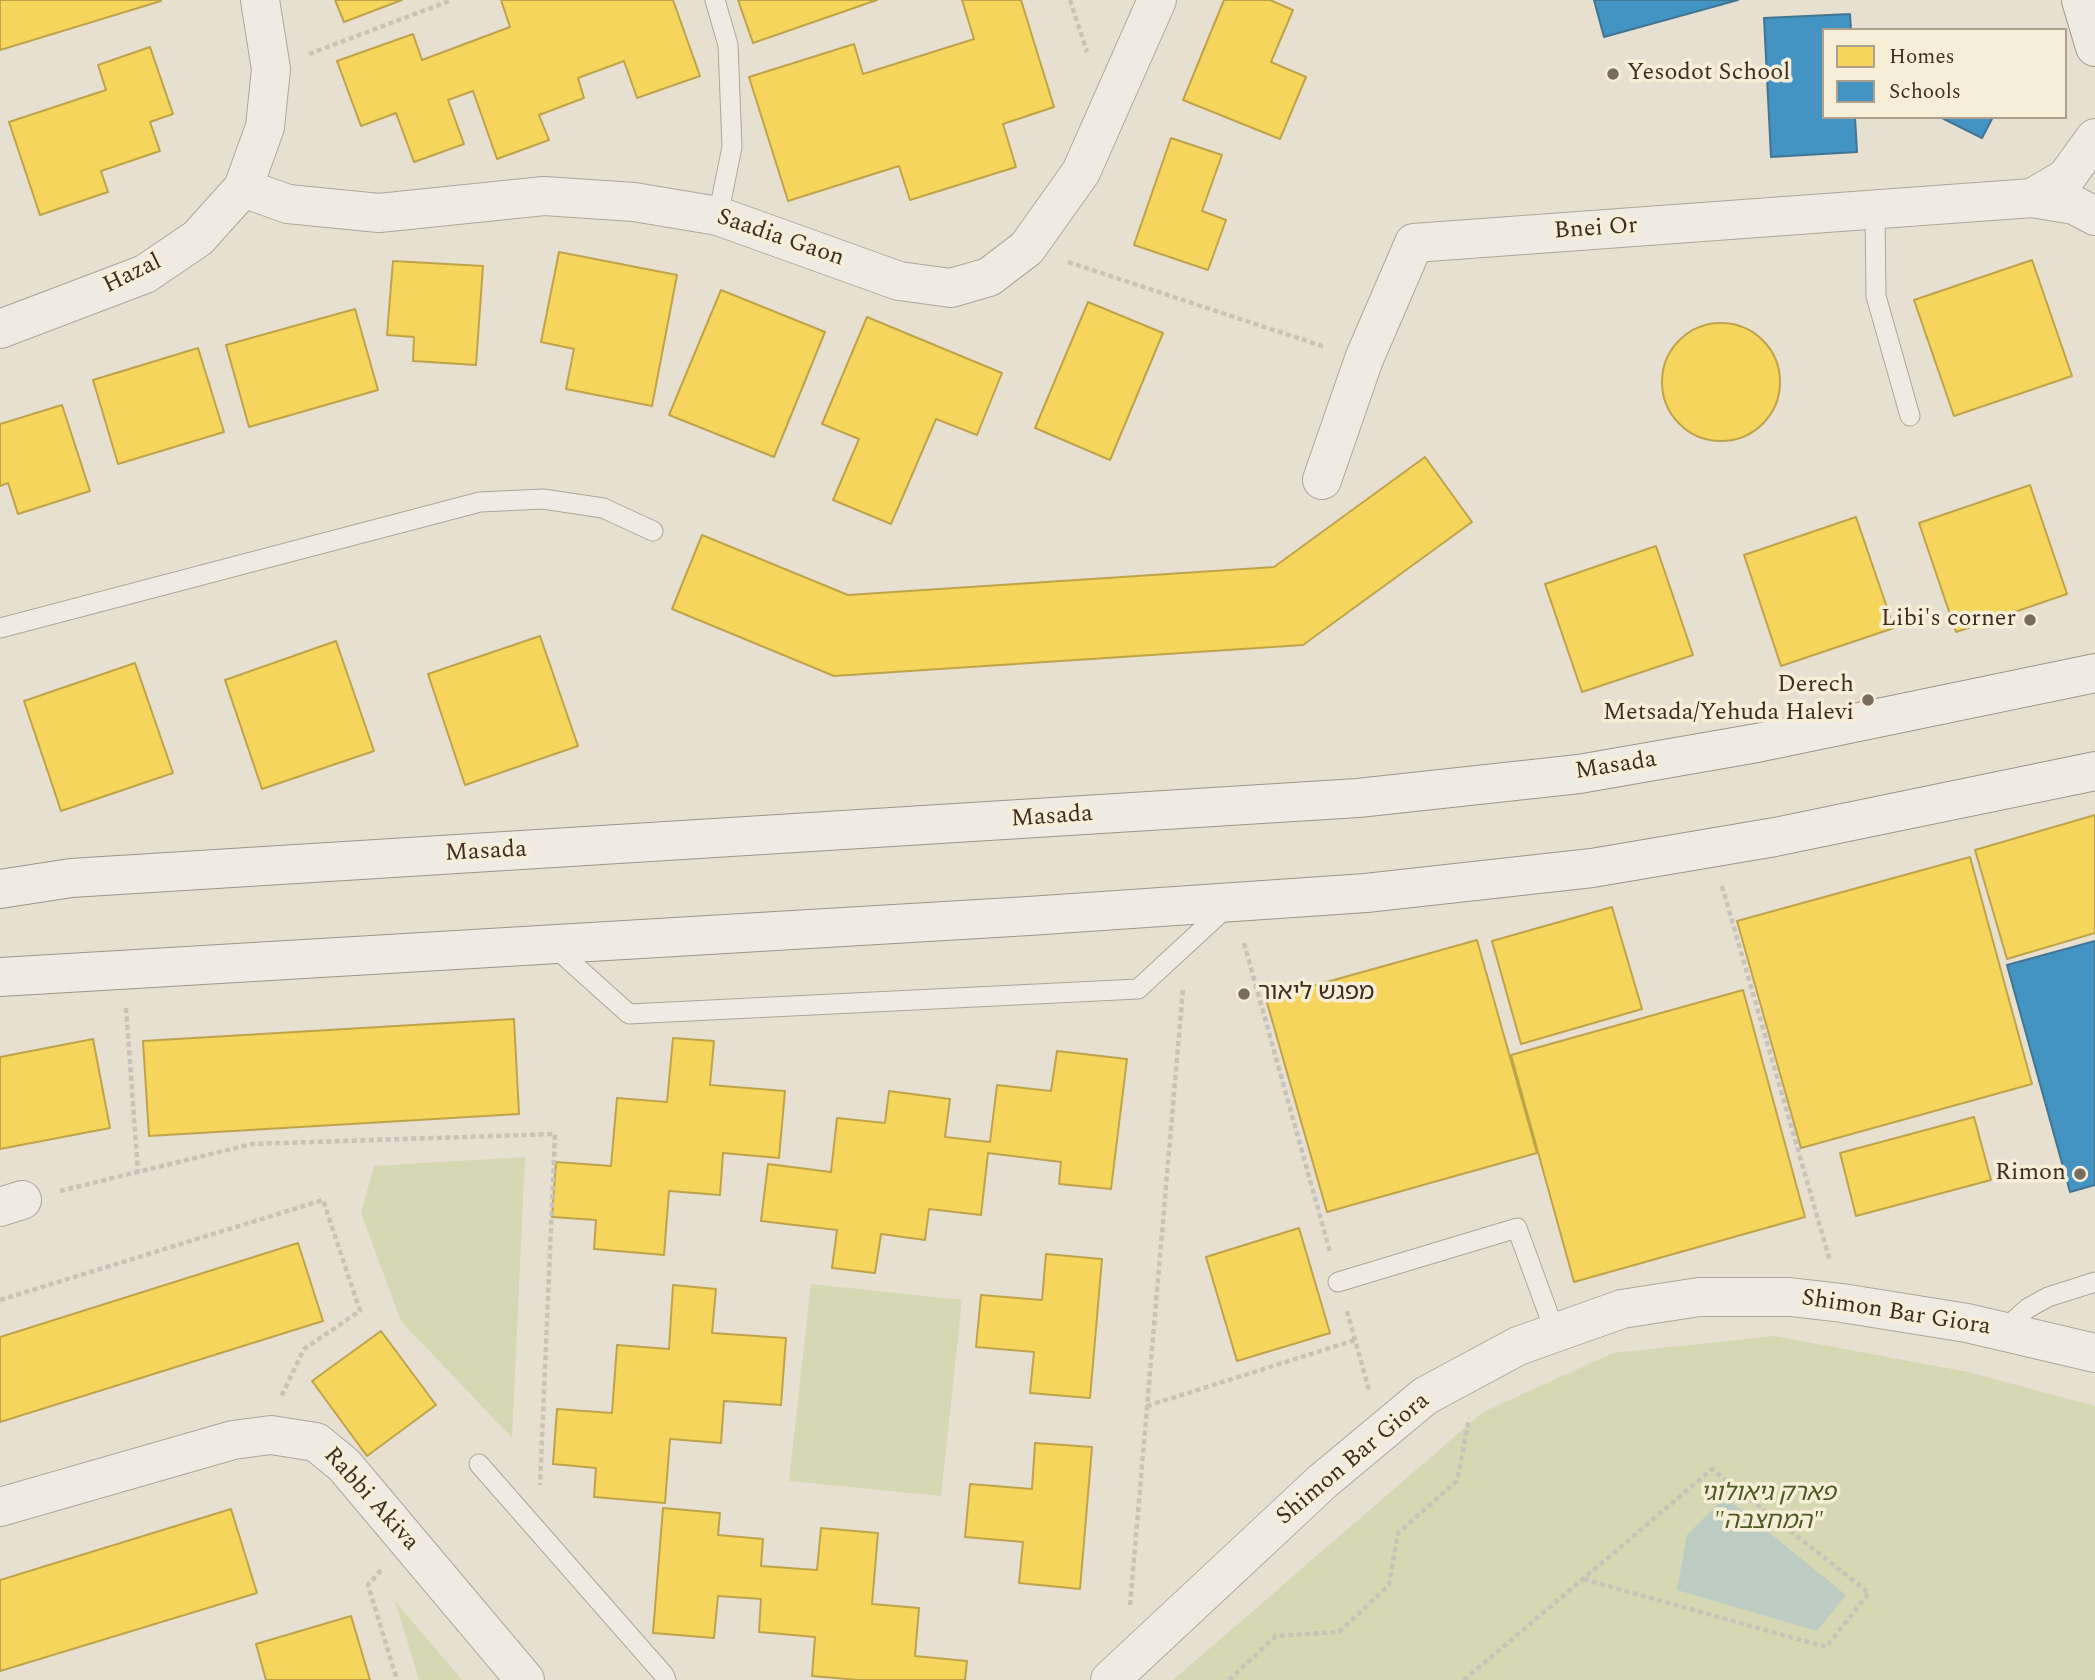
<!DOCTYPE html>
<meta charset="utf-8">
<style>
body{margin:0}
#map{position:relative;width:2095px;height:1680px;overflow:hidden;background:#e7e0d1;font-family:Spectral,serif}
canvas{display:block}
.legend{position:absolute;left:1822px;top:28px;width:245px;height:91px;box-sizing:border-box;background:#f7eed8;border:2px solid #ada18e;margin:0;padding:9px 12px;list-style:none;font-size:21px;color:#3d2e20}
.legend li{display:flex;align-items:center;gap:14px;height:35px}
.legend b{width:35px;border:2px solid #ada18e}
</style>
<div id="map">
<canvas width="2095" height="1680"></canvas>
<ul class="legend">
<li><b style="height:19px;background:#f6d55c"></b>Homes</li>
<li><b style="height:19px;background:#4393c3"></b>Schools</li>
</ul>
</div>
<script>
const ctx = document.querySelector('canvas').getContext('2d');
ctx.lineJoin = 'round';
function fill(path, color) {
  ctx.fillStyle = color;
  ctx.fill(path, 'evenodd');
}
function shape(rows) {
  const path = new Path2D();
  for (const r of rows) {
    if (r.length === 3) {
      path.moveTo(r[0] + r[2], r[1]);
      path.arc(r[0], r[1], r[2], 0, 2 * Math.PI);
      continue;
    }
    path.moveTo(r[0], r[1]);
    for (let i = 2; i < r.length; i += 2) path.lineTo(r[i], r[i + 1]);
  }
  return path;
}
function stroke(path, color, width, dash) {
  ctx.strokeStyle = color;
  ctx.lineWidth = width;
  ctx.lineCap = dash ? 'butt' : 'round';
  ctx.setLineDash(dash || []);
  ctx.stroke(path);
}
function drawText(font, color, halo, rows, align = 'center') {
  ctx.font = font + ' Spectral,"Noto Sans Hebrew",serif';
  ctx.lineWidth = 7;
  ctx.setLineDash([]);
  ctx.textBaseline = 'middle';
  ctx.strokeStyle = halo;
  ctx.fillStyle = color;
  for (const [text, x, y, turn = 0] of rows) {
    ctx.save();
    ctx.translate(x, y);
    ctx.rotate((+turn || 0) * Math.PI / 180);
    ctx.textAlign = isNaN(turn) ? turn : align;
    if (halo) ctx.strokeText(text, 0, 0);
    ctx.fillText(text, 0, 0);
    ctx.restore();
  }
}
fill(shape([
 [525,1157,512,1438,401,1321,361,1213,374,1166],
 [811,1284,962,1300,941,1496,789,1481],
 [1775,1336,1968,1372,2095,1406,2095,1680,1173,1680,1483,1412,1613,1353],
 [395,1601,462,1680,419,1680]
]), '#d6d7b3');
fill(shape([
 [1725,1497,1846,1595,1817,1631,1677,1590,1687,1535]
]), '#bcccc2');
const homes = shape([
 [0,0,161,0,161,1,0,50,0,0],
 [335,0,402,0,344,22,335,0],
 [501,0,673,0,700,76,637,98,624,61,578,78,584,98,539,115,549,140,497,159,473,91,448,100,464,144,414,162,396,113,361,126,337,61,413,34,422,60,510,27,501,0],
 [738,0,877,0,753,43,738,0],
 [962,0,1021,0,1054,107,1003,124,1016,167,910,200,899,166,788,201,749,77,854,44,863,74,974,39,962,0],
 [1224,0,1270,0,1293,10,1271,62,1306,77,1280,139,1183,100,1224,0],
 [150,47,173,114,150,122,160,151,101,171,108,192,40,215,9,122,106,90,98,65,150,47],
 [1171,138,1222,155,1202,211,1226,220,1208,270,1134,245,1171,138],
 [559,252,677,275,652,406,566,389,574,349,541,342,559,252],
 [2032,260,2072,376,1954,416,1914,300,2032,260],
 [393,261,483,266,476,365,413,361,414,337,387,335,393,261],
 [721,290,825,332,774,457,669,415,721,290],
 [1088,302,1163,333,1110,460,1035,428,1088,302],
 [355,309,378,390,249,427,226,345,355,309],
 [867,317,1002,373,977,435,936,419,891,524,833,500,859,439,822,424,867,317],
 [1721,382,59],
 [198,348,224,432,118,464,93,380,198,348],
 [62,405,90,491,18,514,8,483,0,486,0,424,62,405],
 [1425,457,1472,522,1303,645,834,676,672,609,702,535,848,595,1274,567,1425,457],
 [2030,485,2067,594,1956,632,1919,523,2030,485],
 [1856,517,1894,628,1781,666,1744,555,1856,517],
 [1656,546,1693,655,1582,692,1545,584,1656,546],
 [540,636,578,746,465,785,428,674,540,636],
 [336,641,374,751,262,789,225,680,336,641],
 [135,663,173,773,61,811,24,701,135,663],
 [2095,815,2095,933,2007,959,1975,850,2095,815],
 [1970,857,2032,1084,1801,1148,1737,921,1970,857],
 [1612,907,1642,1009,1521,1044,1492,941,1612,907],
 [1477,940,1537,1153,1327,1212,1266,999,1477,940],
 [1743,990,1805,1217,1574,1282,1511,1055,1743,990],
 [514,1019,519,1114,149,1136,143,1041,514,1019],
 [673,1038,714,1041,710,1085,785,1091,779,1158,723,1153,720,1195,669,1191,664,1255,594,1249,596,1220,552,1217,556,1162,611,1166,617,1098,667,1102,673,1038],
 [93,1039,110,1128,0,1149,0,1057,93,1039],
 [1057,1051,1127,1059,1111,1189,1059,1184,1061,1162,988,1153,981,1215,929,1209,925,1240,881,1234,875,1273,832,1268,837,1230,761,1221,768,1164,831,1172,837,1118,885,1123,889,1091,950,1099,945,1137,990,1142,997,1085,1051,1091,1057,1051],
 [1974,1117,1991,1180,1856,1216,1840,1153,1974,1117],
 [1299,1228,1330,1333,1237,1361,1206,1257,1299,1228],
 [298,1243,323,1321,0,1422,0,1337,298,1243],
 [1046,1254,1102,1259,1090,1398,1030,1393,1034,1352,976,1347,981,1295,1042,1300,1046,1254],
 [673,1285,716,1289,712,1333,786,1338,781,1405,724,1401,721,1443,670,1439,665,1503,594,1497,596,1468,553,1464,557,1409,612,1413,617,1345,669,1349,673,1285],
 [381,1331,436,1405,367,1456,312,1381,381,1331],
 [1035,1443,1092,1447,1080,1589,1019,1583,1023,1542,965,1537,970,1484,1032,1489,1035,1443],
 [663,1508,720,1513,718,1535,763,1539,761,1566,817,1570,821,1528,878,1533,872,1604,919,1608,915,1656,967,1661,965,1680,858,1680,812,1676,815,1637,759,1632,761,1599,718,1596,714,1638,653,1633,663,1508],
 [231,1509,257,1593,0,1671,0,1580,231,1509],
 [351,1616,370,1680,266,1680,256,1644,351,1616]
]);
fill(homes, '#f6d55c');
stroke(homes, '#bea34a', 2);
const schools = shape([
 [1594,0,1738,0,1604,37,1594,0],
 [1850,14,1851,30,1824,30,1824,117,1855,117,1857,152,1771,157,1764,18,1850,14],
 [1940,117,1993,117,1982,138,1940,117],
 [2095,941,2095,1185,2070,1192,2007,965,2095,941]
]);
fill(schools, '#4393c3');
stroke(schools, '#417592', 2);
const service = shape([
 [715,0,728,45,732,147,718,216],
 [1875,209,1876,296,1910,416],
 [0,628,480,502,543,499,603,508,653,531],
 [552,945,629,1014,1138,989,1229,905],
 [1338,1282,1517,1228,1555,1332],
 [2002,1331,2028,1308,2048,1297,2095,1282],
 [479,1464,664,1675,666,1680]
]);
const minor = shape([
 [243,188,288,204,379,213,544,196,634,202,718,216,899,281,951,288,989,277,1027,248,1081,172,1157,0],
 [2032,198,2066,178,2095,138],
 [0,329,145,274,198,238,243,188,265,127,271,69,260,0],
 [1322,480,1364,359,1414,243,2032,198,2074,205,2095,216],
 [0,1207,22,1200],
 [0,1507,233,1440,271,1435,316,1442,344,1465,525,1680],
 [1110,1680,1323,1481,1425,1396,1518,1346,1622,1309,1699,1297,1790,1297,1842,1303,1967,1323,2095,1353]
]);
const secondary = shape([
 [2081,0,2095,47],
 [0,889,71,878,1358,798,1579,774,1757,743,2095,673],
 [0,977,1029,916,1366,893,1592,868,1775,837,2095,771]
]);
stroke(service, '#ada599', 21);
stroke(minor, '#ada599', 40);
stroke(secondary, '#9c958a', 40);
stroke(shape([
 [1070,0,1087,52],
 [309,54,452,0],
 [1068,262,1325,347],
 [1722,886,1830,1261],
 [1244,943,1330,1252],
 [126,1008,138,1172],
 [60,1191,252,1144,555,1134,540,1485],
 [0,1300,323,1200,360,1311,304,1349,281,1397],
 [1347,1311,1369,1390],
 [1147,1406,1355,1340],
 [381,1570,368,1585,397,1680],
 [1130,1605,1183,989],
 [1229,1680,1276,1636,1339,1632,1389,1585,1398,1533,1457,1481,1469,1418],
 [1464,1680,1583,1579,1712,1469,1869,1593,1826,1647,1583,1579]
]), '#c8c2b9', 4.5, [5, 3.5]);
stroke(service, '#efebe3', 19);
stroke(minor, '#efebe3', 38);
stroke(secondary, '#efebe3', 38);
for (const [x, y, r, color] of [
 [1613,74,7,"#786c5e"],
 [2030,620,7,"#786c5e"],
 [1868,700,7,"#786c5e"],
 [1244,994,7,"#786c5e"],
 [2080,1174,7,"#786c5e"]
]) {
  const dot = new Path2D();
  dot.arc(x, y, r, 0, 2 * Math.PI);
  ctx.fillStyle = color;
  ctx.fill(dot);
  stroke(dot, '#f7eed8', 2.5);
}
drawText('24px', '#3d2e20', '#f7eed8', [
 ["Yesodot School",1627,74,"left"],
 ["Libi's corner",2016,620],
 ["Derech",1854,686],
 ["Metsada/Yehuda Halevi",1854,714],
 ["מפגש ליאור",1258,994,"left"],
 ["Rimon",2066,1174]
], 'right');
drawText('24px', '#3d2e20', '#f7eed8', [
 ["Bnei Or",1596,230,-4],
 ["Saadia Gaon",780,239,19],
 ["Hazal",133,275,-26],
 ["Masada",1616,767,-9],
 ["Masada",1052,818,-4],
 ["Masada",486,853,-3],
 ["Shimon Bar Giora",1896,1314,9],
 ["Shimon Bar Giora",1354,1460,-40],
 ["Rabbi Akiva",370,1500,48]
]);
drawText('italic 24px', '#4d5a26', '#f7eed8', [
 ["פארק גיאולוגי",1768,1495],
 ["\"המחצבה\"",1768,1523]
]);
</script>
